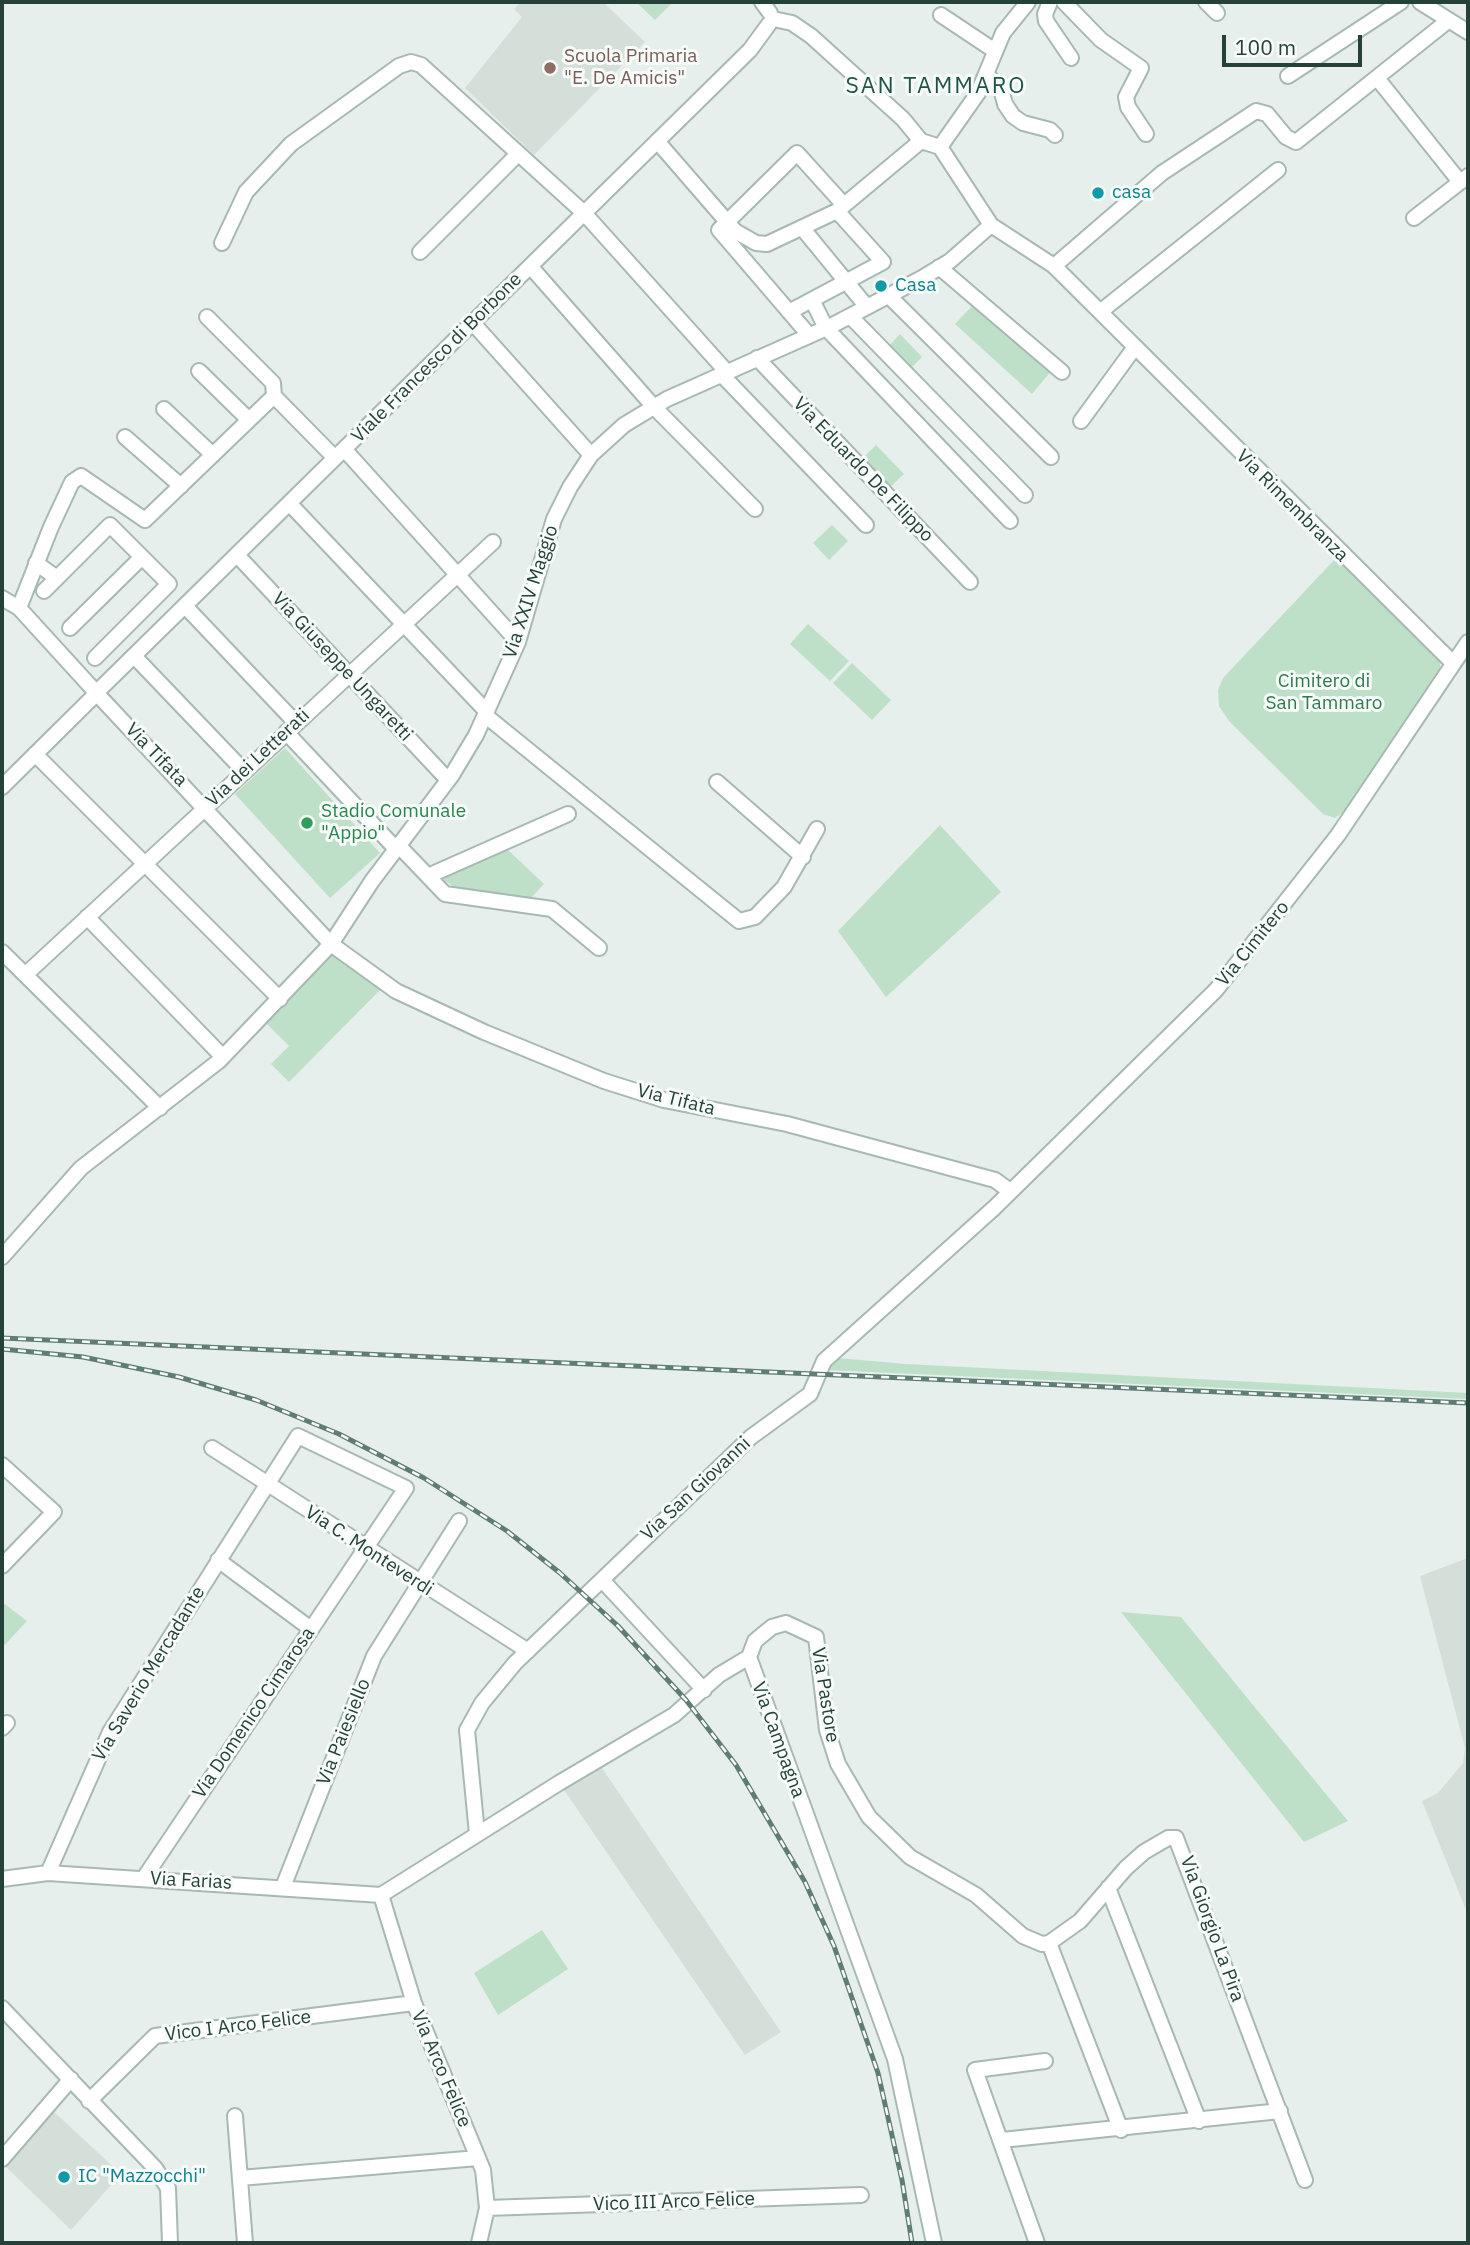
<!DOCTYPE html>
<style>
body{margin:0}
#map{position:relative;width:1470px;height:2245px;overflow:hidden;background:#e6efeb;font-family:"IBM Plex Sans",sans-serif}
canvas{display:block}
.frame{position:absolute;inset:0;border:4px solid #24423a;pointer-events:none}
.scale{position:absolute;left:1222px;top:35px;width:140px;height:32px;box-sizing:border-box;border:4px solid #24423a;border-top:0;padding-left:9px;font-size:21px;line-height:24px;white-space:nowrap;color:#24423a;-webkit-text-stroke:5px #f7fbf9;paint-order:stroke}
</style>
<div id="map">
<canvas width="1470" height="2245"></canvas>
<div class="frame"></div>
<div class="scale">100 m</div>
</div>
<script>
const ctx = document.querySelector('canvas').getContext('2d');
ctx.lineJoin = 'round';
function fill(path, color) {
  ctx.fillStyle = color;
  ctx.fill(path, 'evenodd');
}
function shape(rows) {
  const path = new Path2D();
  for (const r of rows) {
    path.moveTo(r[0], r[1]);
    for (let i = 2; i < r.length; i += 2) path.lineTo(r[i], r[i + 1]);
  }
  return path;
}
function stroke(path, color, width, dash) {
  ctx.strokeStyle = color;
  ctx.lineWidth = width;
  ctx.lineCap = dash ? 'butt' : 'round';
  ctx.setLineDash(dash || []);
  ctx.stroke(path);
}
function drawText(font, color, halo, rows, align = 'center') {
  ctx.font = font + ' "IBM Plex Sans",sans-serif';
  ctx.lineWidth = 6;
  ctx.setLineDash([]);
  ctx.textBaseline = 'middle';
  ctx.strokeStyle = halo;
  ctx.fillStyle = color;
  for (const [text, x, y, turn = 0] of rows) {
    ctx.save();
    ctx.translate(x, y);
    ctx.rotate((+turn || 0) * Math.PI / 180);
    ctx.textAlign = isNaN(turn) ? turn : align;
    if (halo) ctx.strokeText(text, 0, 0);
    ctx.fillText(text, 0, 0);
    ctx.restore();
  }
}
fill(shape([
 [521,2,603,2,645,42,534,155,465,88,522,17,514,9],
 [1468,1558,1468,1915,1422,1801,1438,1793,1463,1763,1465,1748,1420,1576],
 [600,1765,781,2032,745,2055,562,1787],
 [50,2108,121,2174,71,2230,2,2163]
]), '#d4dfda');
fill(shape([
 [636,2,673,2,655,20],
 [974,304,1052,370,1032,394,955,324],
 [900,334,922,357,908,371,886,349],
 [876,445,904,474,888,489,860,461],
 [832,525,848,541,829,560,813,543],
 [1336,558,1438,657,1440,663,1440,669,1387,751,1345,811,1335,818,1323,814,1229,721,1219,706,1218,690,1223,678],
 [808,624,849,661,830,681,790,644],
 [852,663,891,700,872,720,833,683],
 [285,748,380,853,330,898,235,794],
 [940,825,1001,892,886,997,838,931],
 [507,849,544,884,529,900,456,888,444,880,448,874],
 [332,951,382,988,289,1082,271,1064,289,1046,265,1022],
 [838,1358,906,1364,1468,1393,1468,1399,825,1370],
 [2,1602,27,1621,2,1648],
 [1121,1612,1181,1617,1348,1821,1304,1842],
 [542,1930,568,1969,498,2015,474,1973]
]), '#bfe0c8');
const minor = shape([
 [762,2,770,13],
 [1050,2,1045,14,1046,21,1071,58],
 [1064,2,1101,40,1141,68,1126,97,1128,107,1146,134],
 [1206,2,1217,13],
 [1420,2,1468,32],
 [941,15,995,51],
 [778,20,792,23,811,36,903,119,921,141],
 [986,74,1001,89,1005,104,1013,116,1023,123,1050,130,1055,135],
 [1288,76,1401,2],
 [1377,78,1460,182],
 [657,141,735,231,756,243,767,244,837,211,921,141],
 [921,141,940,147,991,225,1054,266,1452,662],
 [940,147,978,93,1003,33,1028,2],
 [1414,218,1468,176],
 [803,229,867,307],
 [222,243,246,192,291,144,399,66,411,62,421,65,584,213,726,371],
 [420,252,518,154],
 [530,266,654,407,755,509],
 [1054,266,1162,173,1256,111,1267,114,1286,137,1296,142,1449,20],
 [939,267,1062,372],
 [889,296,1051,457],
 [812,300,826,328,1010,521],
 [789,312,883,262,837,211],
 [1100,312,1278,170],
 [850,316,1025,495],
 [207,317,273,383,274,396],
 [472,322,591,455],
 [809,335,719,230,797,153,844,205],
 [757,358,970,582],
 [199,371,249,420],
 [721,374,866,525],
 [164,409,213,455],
 [1081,421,1135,347],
 [125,437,181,486],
 [344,449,518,642],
 [289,503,487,712],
 [237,555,448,780],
 [36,563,57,578,110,525,169,584,95,658],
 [44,591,57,578],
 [2,598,19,608,92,688],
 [185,606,296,723],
 [19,608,51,527,72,482,81,476,145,520,274,396,335,458],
 [70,628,142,557],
 [134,656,244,771],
 [101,688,750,50,769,24],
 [100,697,331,944,396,991,484,1032,604,1081,664,1100,787,1124,995,1180,1010,1191],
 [486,716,739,921,755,917,784,887,817,829],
 [286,732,396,849],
 [35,754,280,999],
 [717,782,803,857],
 [2,787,93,697],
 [399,846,445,894,552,909,599,948],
 [428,876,568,814],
 [87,917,223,1057],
 [2,952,160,1108],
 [25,975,493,542],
 [2,1257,81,1168,219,1061,331,944,372,881,452,775,476,735,518,642,554,519,570,487,591,455,624,425,667,399,831,326,922,278,950,261,991,225],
 [212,1448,528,1651],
 [2,1465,54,1512,2,1566],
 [218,1560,311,1629],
 [602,1580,704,1690],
 [749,1657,755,1641,772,1627,786,1623,816,1637,827,1730,838,1764,869,1817,910,1857,976,1895,1023,1936,1042,1944,1049,1943],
 [2,1728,7,1723],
 [477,1834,467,1730,482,1703,515,1663,751,1437,810,1394,824,1361,994,1208,1216,990,1338,835,1468,642],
 [48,1873,110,1732,298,1436,406,1488,144,1878],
 [2,1879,48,1873,381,1895],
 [283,1887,374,1656,459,1521],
 [1108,1888,1199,2121],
 [381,1895,559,1783,674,1715,719,1675,749,1657,895,2059,934,2243],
 [381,1895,414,2003,483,2170,487,2208,479,2243],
 [1049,1943,1080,1921,1126,1868,1144,1852,1168,1838,1176,1838,1305,2180],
 [1049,1943,1121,2130],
 [2,2008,155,2168,168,2188,170,2243],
 [89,2101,155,2036,414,2003],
 [235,2116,245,2243],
 [1002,2140,1280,2111],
 [2,2159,71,2079],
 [240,2178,478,2158],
 [487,2208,861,2195],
 [1037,2243,975,2070,1045,2061]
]);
stroke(minor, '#a8b8b2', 18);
stroke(minor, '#fff', 14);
const rail = shape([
 [2,1338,1468,1403],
 [2,1349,83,1357,179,1377,256,1400,339,1434,424,1478,507,1531,560,1573,618,1626,686,1700,736,1765,805,1882,834,1946,878,2073,902,2180,912,2243]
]);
stroke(rail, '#5f7d75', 5);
stroke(rail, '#f7fbf9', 2.5, [8]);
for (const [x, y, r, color] of [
 [550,68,7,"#8d6e63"],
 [1098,193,7,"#0f9aa8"],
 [881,286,7,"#0f9aa8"],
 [307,823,7,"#2e9e5b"],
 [64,2177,7,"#0f9aa8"]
]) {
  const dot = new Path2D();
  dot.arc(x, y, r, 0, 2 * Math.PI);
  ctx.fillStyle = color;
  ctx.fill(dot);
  stroke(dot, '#f7fbf9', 2.5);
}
drawText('19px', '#785e54', '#f7fbf9', [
 ["Scuola Primaria",564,57],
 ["\"E. De Amicis\"",564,79]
], 'left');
drawText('19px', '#0d838f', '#f7fbf9', [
 ["casa",1112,193],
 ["Casa",895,286],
 ["IC \"Mazzocchi\"",78,2177]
], 'left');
drawText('19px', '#24423a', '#f7fbf9', [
 ["Viale Francesco di Borbone",437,358,-45],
 ["Via Eduardo De Filippo",863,470,46],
 ["Via Rimembranza",1292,506,45],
 ["Via XXIV Maggio",531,592,-72],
 ["Via Giuseppe Ungaretti",342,667,47],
 ["Via Tifata",156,755,46],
 ["Via dei Letterati",258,758,-43],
 ["Via Cimitero",1253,944,-51],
 ["Via Tifata",676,1100,14],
 ["Via San Giovanni",696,1489,-43],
 ["Via C. Monteverdi",369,1551,33],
 ["Via Saverio Mercadante",149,1674,-59],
 ["Via Pastore",825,1695,81],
 ["Via Domenico Cimarosa",254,1713,-56],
 ["Via Paiesiello",344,1732,-68],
 ["Via Campagna",778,1740,70],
 ["Via Farias",191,1881,3],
 ["Via Giorgio La Pira",1212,1929,70],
 ["Vico I Arco Felice",238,2026,-7],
 ["Via Arco Felice",441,2069,67],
 ["Vico III Arco Felice",674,2202,-2]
]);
drawText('19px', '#2d7a4b', '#f7fbf9', [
 ["Cimitero di",1324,682],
 ["San Tammaro",1324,704]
]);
drawText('19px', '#27864d', '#f7fbf9', [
 ["Stadio Comunale",321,812],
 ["\"Appio\"",321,834]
], 'left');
ctx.letterSpacing = '2px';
drawText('23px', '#1f5548', '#f7fbf9', [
 ["SAN TAMMARO",936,86]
]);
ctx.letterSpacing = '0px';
</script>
